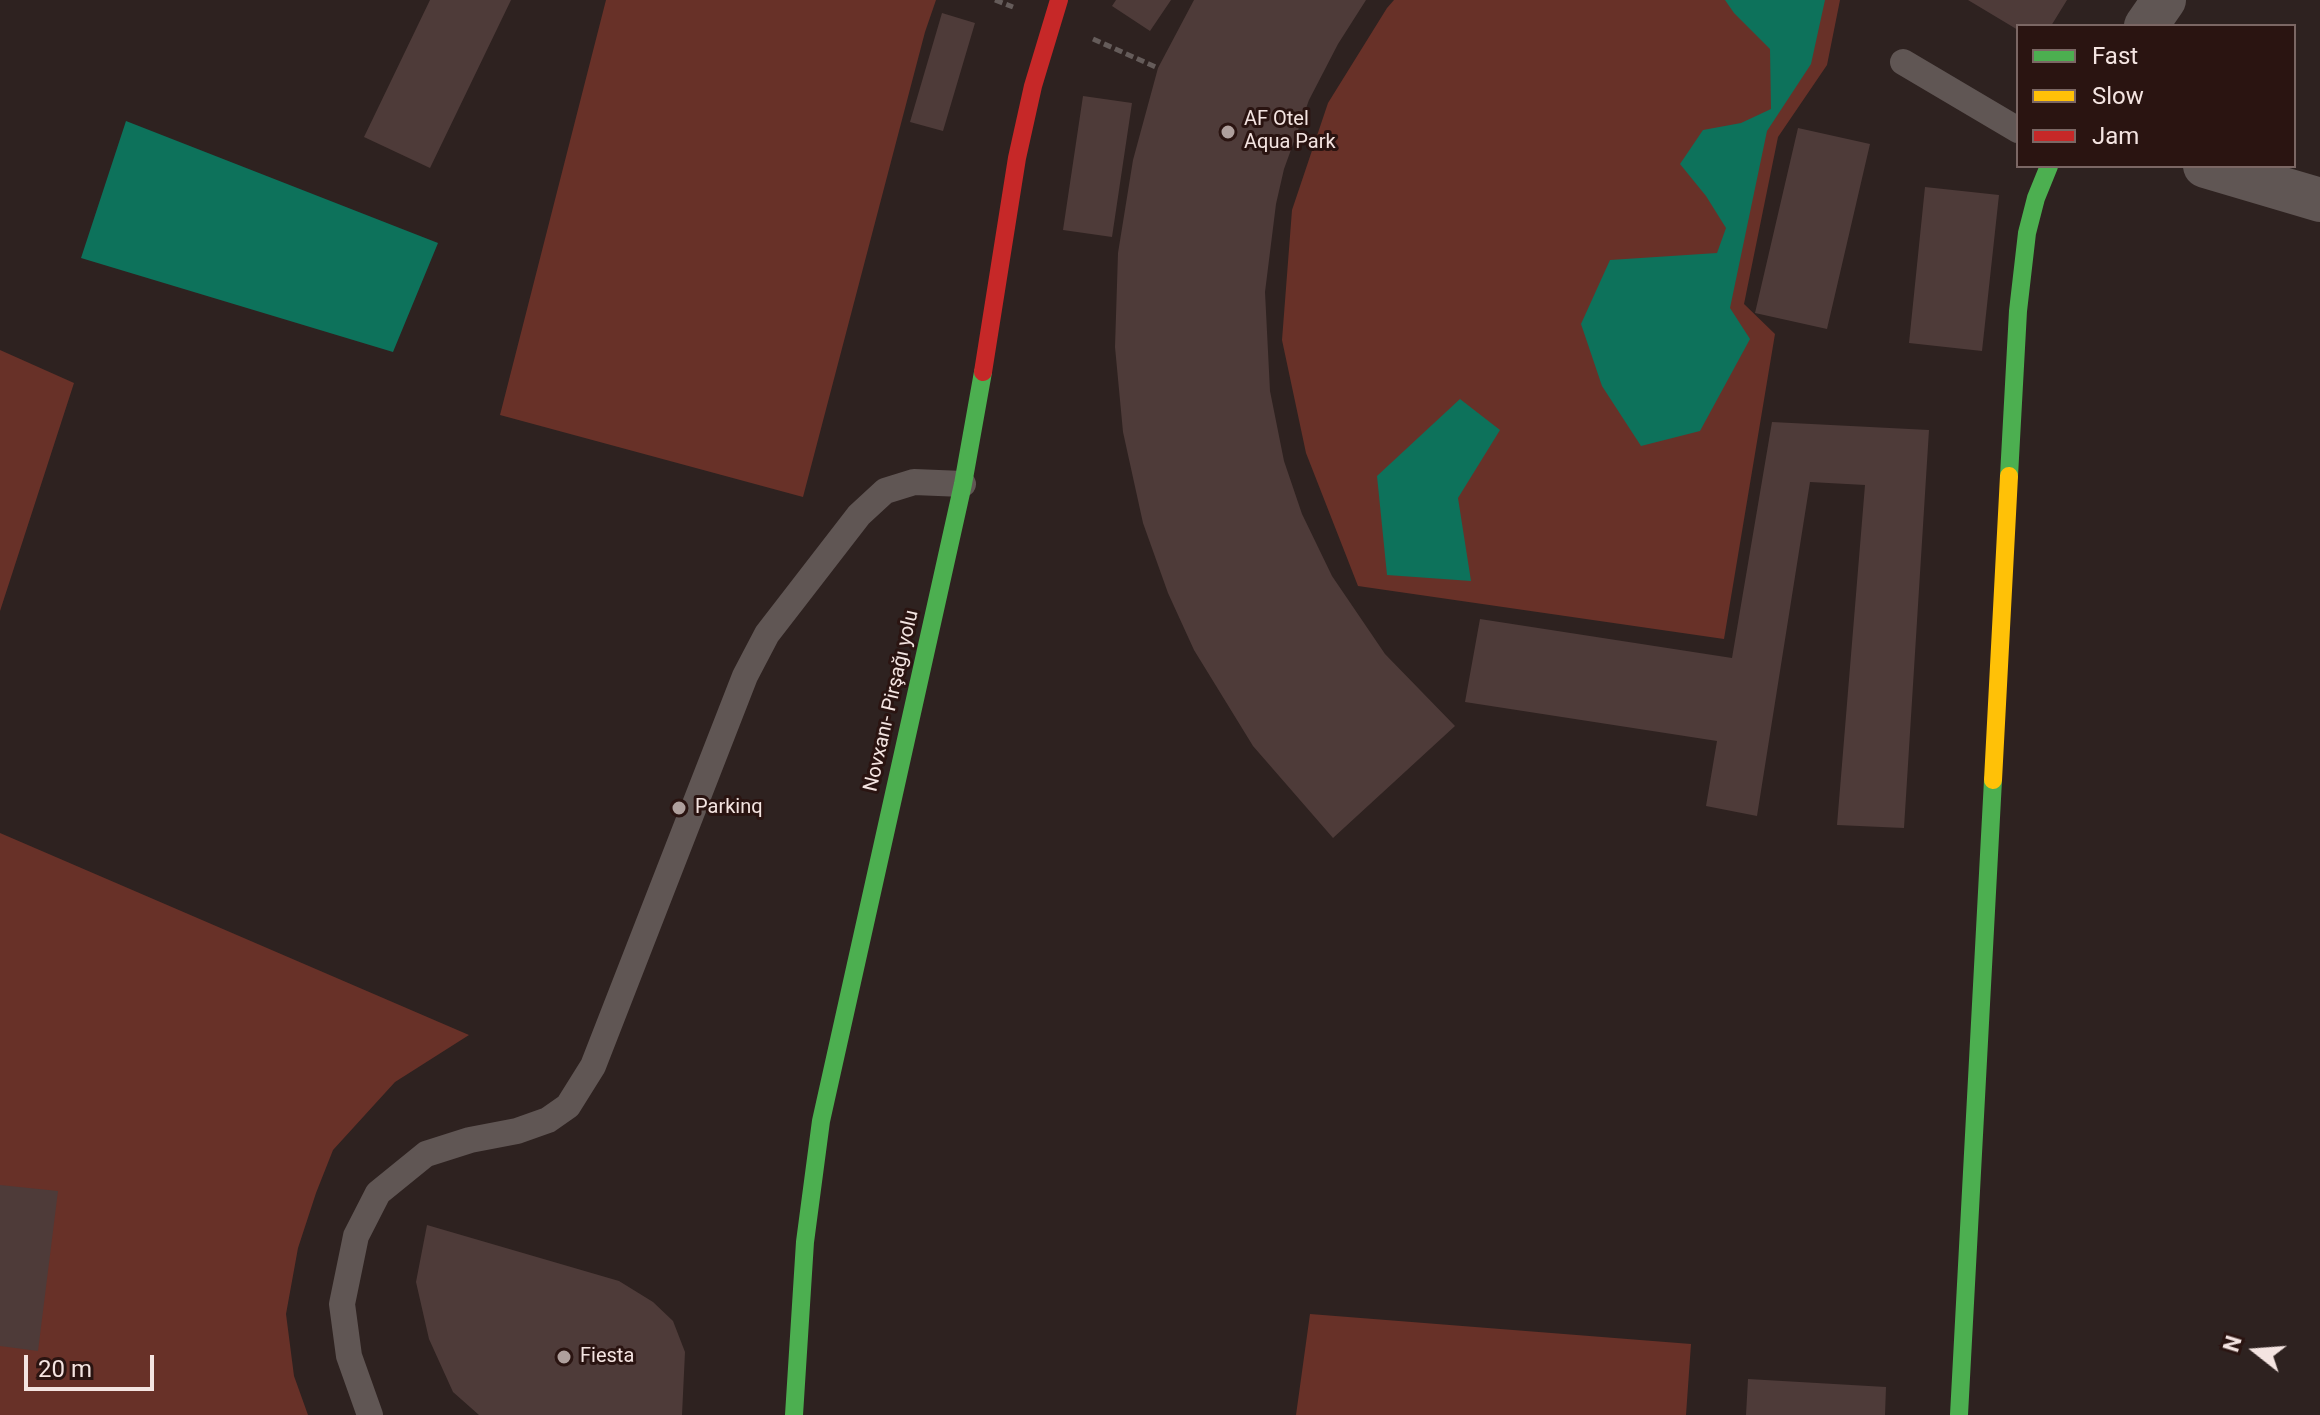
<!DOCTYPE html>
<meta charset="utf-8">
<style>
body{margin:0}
#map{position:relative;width:2320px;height:1415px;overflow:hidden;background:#2e2220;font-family:Roboto,sans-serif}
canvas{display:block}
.legend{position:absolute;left:2016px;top:24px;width:280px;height:144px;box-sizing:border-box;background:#2a1411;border:2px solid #7b6764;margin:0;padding:10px 14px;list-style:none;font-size:24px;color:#f4e4e1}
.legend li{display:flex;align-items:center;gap:16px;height:40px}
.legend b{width:40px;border:2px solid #7b6764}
.north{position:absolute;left:2216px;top:1311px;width:80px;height:80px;-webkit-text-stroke:6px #2a1411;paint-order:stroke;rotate:287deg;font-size:22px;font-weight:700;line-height:32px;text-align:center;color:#f4e4e1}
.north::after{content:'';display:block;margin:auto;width:28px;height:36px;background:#f4e4e1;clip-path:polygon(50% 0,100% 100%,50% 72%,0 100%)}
.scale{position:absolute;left:24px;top:1355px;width:130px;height:36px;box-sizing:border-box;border:4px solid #f4e4e1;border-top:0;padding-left:10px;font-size:24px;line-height:28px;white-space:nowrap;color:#f4e4e1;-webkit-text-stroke:6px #2a1411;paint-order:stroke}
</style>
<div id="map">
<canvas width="2320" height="1415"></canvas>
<ul class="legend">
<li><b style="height:10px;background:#4caf50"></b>Fast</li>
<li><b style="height:10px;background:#ffc107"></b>Slow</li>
<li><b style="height:10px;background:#c62828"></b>Jam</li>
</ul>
<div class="north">N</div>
<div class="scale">20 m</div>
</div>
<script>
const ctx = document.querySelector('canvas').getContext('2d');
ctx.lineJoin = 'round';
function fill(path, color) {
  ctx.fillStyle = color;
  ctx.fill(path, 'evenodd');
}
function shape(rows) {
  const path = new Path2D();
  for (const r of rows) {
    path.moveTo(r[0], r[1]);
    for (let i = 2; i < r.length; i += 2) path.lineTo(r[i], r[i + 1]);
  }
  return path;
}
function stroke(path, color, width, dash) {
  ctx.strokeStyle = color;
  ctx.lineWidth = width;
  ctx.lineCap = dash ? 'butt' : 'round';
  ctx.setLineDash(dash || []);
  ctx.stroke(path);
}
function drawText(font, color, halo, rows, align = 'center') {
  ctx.font = font + ' Roboto,sans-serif';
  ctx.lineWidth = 6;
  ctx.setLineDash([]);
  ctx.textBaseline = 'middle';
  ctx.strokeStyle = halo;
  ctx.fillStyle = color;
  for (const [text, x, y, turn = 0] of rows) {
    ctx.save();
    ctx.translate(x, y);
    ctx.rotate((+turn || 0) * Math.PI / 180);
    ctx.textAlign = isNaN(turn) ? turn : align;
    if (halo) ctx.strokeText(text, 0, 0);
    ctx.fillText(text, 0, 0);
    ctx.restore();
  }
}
fill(shape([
 [606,0,936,0,925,32,803,497,500,415],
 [1394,0,1840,0,1827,65,1778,137,1744,304,1775,334,1724,639,1358,586,1306,453,1282,340,1292,210,1328,103,1387,8],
 [0,350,74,383,0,611],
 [0,833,469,1035,395,1082,333,1150,316,1193,298,1248,286,1314,294,1376,308,1415,0,1415],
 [1310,1314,1691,1344,1686,1415,1296,1415]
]), '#683128');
fill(shape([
 [1725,0,1825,0,1811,64,1767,131,1730,308,1750,339,1700,431,1641,446,1602,386,1581,324,1610,260,1717,253,1726,228,1706,196,1680,164,1703,130,1741,123,1771,109,1770,49,1734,13],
 [126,121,438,243,393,352,81,258],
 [1460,399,1500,430,1458,498,1471,581,1387,575,1377,476]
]), '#0d725b');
fill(shape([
 [430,0,511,0,430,168,364,137],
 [1116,0,1171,0,1150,31,1112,6],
 [1194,0,1366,0,1338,44,1309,100,1284,169,1276,204,1265,292,1270,391,1284,461,1302,514,1332,576,1385,654,1455,726,1333,838,1253,746,1194,650,1168,593,1143,523,1123,432,1115,347,1118,253,1133,160,1158,68],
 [1968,0,2067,0,2051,26,2018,26,2018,30],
 [942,13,975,23,943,131,910,122],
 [1083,96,1132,103,1112,237,1063,230],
 [1798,128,1870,144,1827,329,1755,313],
 [1925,187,1999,195,1982,351,1909,343],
 [1772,422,1929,430,1904,828,1837,825,1865,485,1810,482,1757,816,1706,806,1717,741,1465,702,1480,619,1732,658],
 [0,1185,58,1191,38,1351,0,1346],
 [427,1225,619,1281,653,1302,673,1321,685,1352,682,1415,479,1415,453,1392,429,1339,416,1282],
 [1748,1379,1886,1387,1885,1415,1746,1415]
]), '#4e3b39');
stroke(shape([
 [995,0,1013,7],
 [1093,39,1158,68]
]), '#655c5a', 5, [8, 4]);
stroke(shape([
 [1903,62,2018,130],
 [370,1415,349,1356,342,1304,356,1236,378,1193,426,1154,470,1140,517,1131,548,1120,568,1106,593,1066,745,676,767,634,859,515,885,491,914,482,963,484]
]), '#605654', 26);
stroke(shape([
 [2146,26,2164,0],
 [2205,166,2320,200]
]), '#605654', 44);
stroke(shape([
 [2009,476,2018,311,2027,233,2036,198,2049,166],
 [794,1415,805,1242,821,1121,963,484,983,372],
 [1959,1415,1993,780]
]), '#4caf50', 18);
stroke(shape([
 [1993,780,2009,476]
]), '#ffc107', 18);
stroke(shape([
 [983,372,1017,158,1033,86,1059,0]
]), '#c62828', 18);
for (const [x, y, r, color] of [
 [1228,132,8,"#afa09d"],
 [679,808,8,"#afa09d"],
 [564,1357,8,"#afa09d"]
]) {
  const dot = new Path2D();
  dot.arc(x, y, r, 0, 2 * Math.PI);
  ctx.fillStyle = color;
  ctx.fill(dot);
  stroke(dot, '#2a1411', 3);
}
drawText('20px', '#f4e4e1', '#2a1411', [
 ["AF Otel",1244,120],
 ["Aqua Park",1244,143],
 ["Parkinq",695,808],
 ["Fiesta",580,1357]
], 'left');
drawText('20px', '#f4e4e1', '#2a1411', [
 ["Novxanı- Pirşağı yolu",892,701,-77]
]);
</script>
